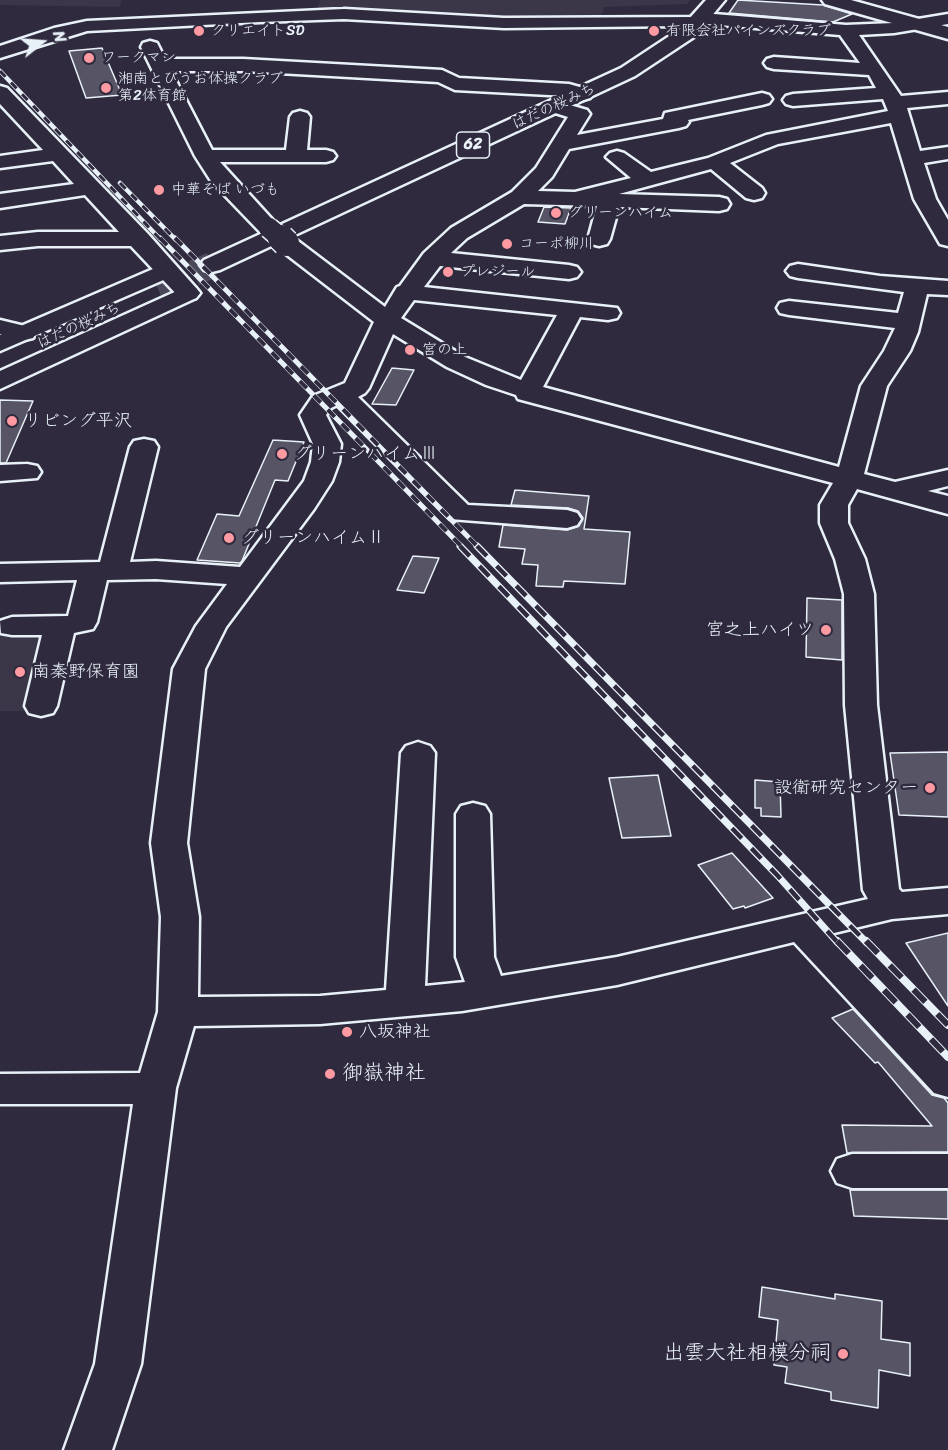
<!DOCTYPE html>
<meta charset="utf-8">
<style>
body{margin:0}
#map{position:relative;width:948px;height:1450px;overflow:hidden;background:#2f2a3d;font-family:Sriracha,sans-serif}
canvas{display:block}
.north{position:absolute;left:12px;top:12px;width:60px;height:60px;-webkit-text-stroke:4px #2f2a3d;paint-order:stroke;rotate:73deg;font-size:16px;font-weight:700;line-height:24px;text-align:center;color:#e8f1f8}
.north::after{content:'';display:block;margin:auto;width:21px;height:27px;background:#e8f1f8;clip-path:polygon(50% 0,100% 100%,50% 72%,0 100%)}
</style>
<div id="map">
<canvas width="948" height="1450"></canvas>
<div class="north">N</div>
</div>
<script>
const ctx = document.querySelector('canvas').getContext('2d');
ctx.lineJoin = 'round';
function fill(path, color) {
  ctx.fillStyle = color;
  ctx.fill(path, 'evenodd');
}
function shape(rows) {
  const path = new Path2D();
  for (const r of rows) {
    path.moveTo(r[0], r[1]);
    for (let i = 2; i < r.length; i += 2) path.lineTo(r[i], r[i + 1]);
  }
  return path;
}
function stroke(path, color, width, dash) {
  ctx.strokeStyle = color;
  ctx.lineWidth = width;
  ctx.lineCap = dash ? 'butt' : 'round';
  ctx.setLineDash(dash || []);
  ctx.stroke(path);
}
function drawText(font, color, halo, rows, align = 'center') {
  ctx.font = font + ' Sriracha,"Klee One",sans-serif';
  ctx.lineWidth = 5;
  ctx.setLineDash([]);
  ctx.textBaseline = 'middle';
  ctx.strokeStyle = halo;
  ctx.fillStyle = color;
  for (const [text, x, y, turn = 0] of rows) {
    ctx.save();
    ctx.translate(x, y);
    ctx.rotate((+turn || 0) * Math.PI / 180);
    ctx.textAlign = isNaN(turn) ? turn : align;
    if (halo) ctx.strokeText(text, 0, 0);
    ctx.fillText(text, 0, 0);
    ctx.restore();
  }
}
fill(shape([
 [0,0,122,0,119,7,0,5],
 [320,0,690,0,687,4,604,7,601,20,522,22,317,12],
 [0,630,44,630,30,711,0,711]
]), '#3b3749');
const building = shape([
 [738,0,823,5,852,14,833,22,729,13,738,0],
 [102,48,122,95,86,98,69,51,102,48],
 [544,207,571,208,565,224,538,222,544,207],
 [392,368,414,370,396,405,372,404,392,368],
 [0,400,33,401,6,463,0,463,0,400],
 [273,440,304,442,288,481,275,480,242,561,240,563,197,560,217,514,239,516,273,440],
 [515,490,589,496,584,529,630,532,625,584,564,581,563,587,536,586,538,565,522,564,525,549,499,547,503,525,567,530,579,526,583,518,578,511,568,508,511,505,515,490],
 [413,556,439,558,424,593,397,590,413,556],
 [807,598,842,600,842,660,806,657,807,598],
 [948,752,948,817,899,815,890,753,948,752],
 [658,775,671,836,622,838,609,778,658,775],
 [755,780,780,782,781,817,761,816,761,808,755,808,755,780],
 [732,853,773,898,745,908,744,906,733,909,698,865,732,853],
 [948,933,948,1006,906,943,948,933],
 [853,1009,932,1095,944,1098,948,1103,948,1152,847,1153,842,1125,932,1126,878,1062,875,1063,832,1018,853,1009],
 [850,1190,948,1190,948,1219,854,1216,850,1190],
 [762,1287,835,1299,835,1294,882,1301,881,1339,910,1343,910,1376,879,1370,878,1408,831,1400,831,1392,785,1383,787,1367,774,1365,778,1320,759,1317,762,1287]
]);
fill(building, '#575565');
stroke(building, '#e8f1f8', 1.5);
stroke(shape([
 [158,289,212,265]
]), '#4b4859', 26, [26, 13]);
const minor = shape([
 [344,9,504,18,694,17,702,13,846,25,894,23,948,14,948,24,894,33,859,35,901,96,948,92,948,104,907,108,920,151,948,147,948,159,924,163,936,199,948,220,948,246,940,244,914,199,891,123,778,144,730,163,762,188,765,193,762,198,754,200,746,198,711,169,619,194,719,197,727,199,730,204,727,209,719,211,619,207,610,239,607,244,599,246,591,244,588,239,597,206,524,204,467,238,451,253,569,265,577,267,581,272,577,277,569,279,440,266,424,287,617,308,620,313,617,318,608,320,580,317,543,387,839,467,861,386,884,351,895,328,789,315,780,313,777,308,780,303,789,301,898,313,904,292,798,278,790,276,786,271,790,266,798,264,880,276,948,281,948,295,927,294,918,332,910,351,887,386,864,474,895,482,948,470,948,486,928,491,948,496,948,514,857,489,848,505,848,523,865,559,874,594,877,705,899,889,902,892,948,888,948,914,892,919,830,934,948,1057,948,1097,934,1093,794,942,617,985,462,1011,320,1024,194,1026,176,1088,141,1364,112,1450,64,1450,95,1364,133,1104,0,1104,0,1074,140,1073,158,1012,161,917,151,843,173,669,196,626,227,584,156,579,107,580,97,622,93,629,74,633,57,706,53,713,41,716,29,713,25,706,42,635,12,635,1,633,0,621,12,617,68,616,77,580,0,582,0,564,100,562,130,447,134,441,144,439,154,441,158,447,130,562,156,561,240,567,304,481,311,462,313,444,300,415,313,396,345,383,374,322,278,248,275,243,278,238,286,236,294,238,385,307,397,287,400,286,424,253,451,228,512,192,536,168,568,117,549,111,546,107,549,103,556,101,587,110,590,114,577,135,663,119,665,113,762,93,769,95,772,99,769,103,762,105,688,120,689,122,686,126,679,128,569,149,552,177,538,191,575,192,631,178,606,157,610,153,617,151,624,153,651,172,708,158,766,135,888,111,883,99,793,106,786,104,783,100,786,96,793,94,876,88,869,75,774,69,767,67,764,63,767,59,774,57,860,63,840,35,707,24,698,28,682,26,504,28,344,19,260,22,87,31,0,58,0,46,54,28,87,21,344,9],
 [414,300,557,315,521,380,465,357,401,318,414,300],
 [393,334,447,367,486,385,516,395,518,399,833,483,820,505,820,523,835,559,844,594,845,705,863,890,868,899,617,957,501,976,494,957,490,814,485,806,473,803,461,806,456,814,456,957,465,982,425,986,435,753,430,746,418,742,406,746,401,753,386,990,320,996,198,997,199,917,187,843,205,669,226,627,314,509,332,481,339,462,341,444,326,415,331,408,337,405,450,519,567,528,577,525,581,519,577,513,567,510,468,505,358,397,365,393,369,388,393,334],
 [150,41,157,43,165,59,243,59,442,70,459,78,569,84,590,90,593,94,590,98,583,100,568,96,455,90,438,82,243,71,171,71,212,150,286,150,290,117,293,113,300,111,307,113,310,117,307,150,326,150,333,152,336,156,333,160,326,162,220,162,280,228,277,233,269,235,261,233,211,181,195,156,141,47,143,43,150,41],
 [0,86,7,88,148,234,196,288,200,293,196,298,188,300,180,298,131,246,38,246,0,250,0,236,38,232,119,232,85,195,0,208,0,194,74,184,53,161,0,168,0,156,43,150,0,104,0,86],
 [0,320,33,328,36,333,33,338,24,340,0,334,0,320],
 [27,464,37,466,41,472,37,478,0,481,0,465,27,464],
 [852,1154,948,1154,948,1188,852,1188,837,1183,831,1171,837,1159,852,1154]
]);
const major = shape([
 [706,0,725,0,694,37,635,76,220,270,212,272,204,270,200,265,204,260,621,68,680,29,706,0],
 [167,263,175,265,179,270,175,275,0,351,0,335,167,263],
 [188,286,196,288,200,293,196,298,0,389,0,371,188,286]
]);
const highway = shape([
 [822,0,851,0,948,27,948,39,825,4,822,0]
]);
stroke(minor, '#e8f1f8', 5);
stroke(major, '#e8f1f8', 5);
stroke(highway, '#e8f1f8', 5);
fill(minor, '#2f2a3d');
fill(major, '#2f2a3d');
fill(highway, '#2f2a3d');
const railFar3 = shape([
 [0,71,161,240],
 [120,183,176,240]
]);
const railFar2 = shape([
 [160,238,462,547],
 [175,238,478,547]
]);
const railFar1 = shape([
 [460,546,778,876,838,943],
 [477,546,867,943]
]);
const rail = shape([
 [837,941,948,1057],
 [866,941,948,1025]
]);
stroke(railFar3, '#e8f1f8', 4.5);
stroke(railFar2, '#e8f1f8', 5);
stroke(railFar1, '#e8f1f8', 7);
stroke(rail, '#e8f1f8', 8);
stroke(railFar3, '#2f2a3d', 3, [8]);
stroke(railFar2, '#2f2a3d', 4, [10]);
stroke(railFar1, '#2f2a3d', 4.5, [14]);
stroke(rail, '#2f2a3d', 6, [17]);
const minorBridgeFar1 = shape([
 [269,228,283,240]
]);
const minorBridge = shape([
 [281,238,286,243]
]);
stroke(minorBridgeFar1, '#e8f1f8', 23, []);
stroke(minorBridge, '#e8f1f8', 29, []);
stroke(minorBridgeFar1, '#2f2a3d', 20);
stroke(minorBridge, '#2f2a3d', 26);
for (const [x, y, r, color] of [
 [199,31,6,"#ff9aa2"],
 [654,31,6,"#ff9aa2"],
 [89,58,6,"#ff9aa2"],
 [106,88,6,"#ff9aa2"],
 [159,190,6,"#ff9aa2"],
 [556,213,6,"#ff9aa2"],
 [507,244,6,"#ff9aa2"],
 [448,272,6,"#ff9aa2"],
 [410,350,6,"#ff9aa2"],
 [12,421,6,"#ff9aa2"],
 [282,454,6,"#ff9aa2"],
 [229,538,6,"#ff9aa2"],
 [826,630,6,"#ff9aa2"],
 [20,672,6,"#ff9aa2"],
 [930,788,6,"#ff9aa2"],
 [347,1032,6,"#ff9aa2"],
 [330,1074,6,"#ff9aa2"],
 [843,1354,6,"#ff9aa2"]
]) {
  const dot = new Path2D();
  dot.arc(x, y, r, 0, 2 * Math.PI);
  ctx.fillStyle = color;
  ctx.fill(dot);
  stroke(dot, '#2f2a3d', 2);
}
drawText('15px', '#e8f1f8', '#2f2a3d', [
 ["クリエイトSD",211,31],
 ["有限会社パインズクラブ",666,31],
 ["ワークマン",101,58],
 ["湘南とびうお体操クラブ",118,79],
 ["第2体育館",118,96],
 ["中華そば いづも",171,190],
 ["グリーンハイム",568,213],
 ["コーポ柳川",519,244],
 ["プレジール",460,272],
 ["宮の上",422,350]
], 'left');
drawText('15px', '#e8f1f8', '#2f2a3d', [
 ["はだの桜みち",554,107,-25],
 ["はだの桜みち",79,326,-25]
]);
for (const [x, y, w] of [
 [473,145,33]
]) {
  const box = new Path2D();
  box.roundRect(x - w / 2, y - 13, w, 26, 4.5);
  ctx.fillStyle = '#2f2a3d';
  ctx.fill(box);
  stroke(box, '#e8f1f8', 1.5);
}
drawText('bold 16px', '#e8f1f8', null, [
 ["62",473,145]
]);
drawText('18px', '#e8f1f8', '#2f2a3d', [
 ["リビング平沢",24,421],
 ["グリーンハイムⅢ",294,454],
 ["グリーンハイムⅡ",241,538],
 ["宮之上ハイツ",814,630,"right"],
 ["南秦野保育園",32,672],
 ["設衛研究センター",918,788,"right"],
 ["八坂神社",359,1032]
], 'left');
drawText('21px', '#e8f1f8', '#2f2a3d', [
 ["御嶽神社",342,1074],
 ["出雲大社相模分祠",831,1354,"right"]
], 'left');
</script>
